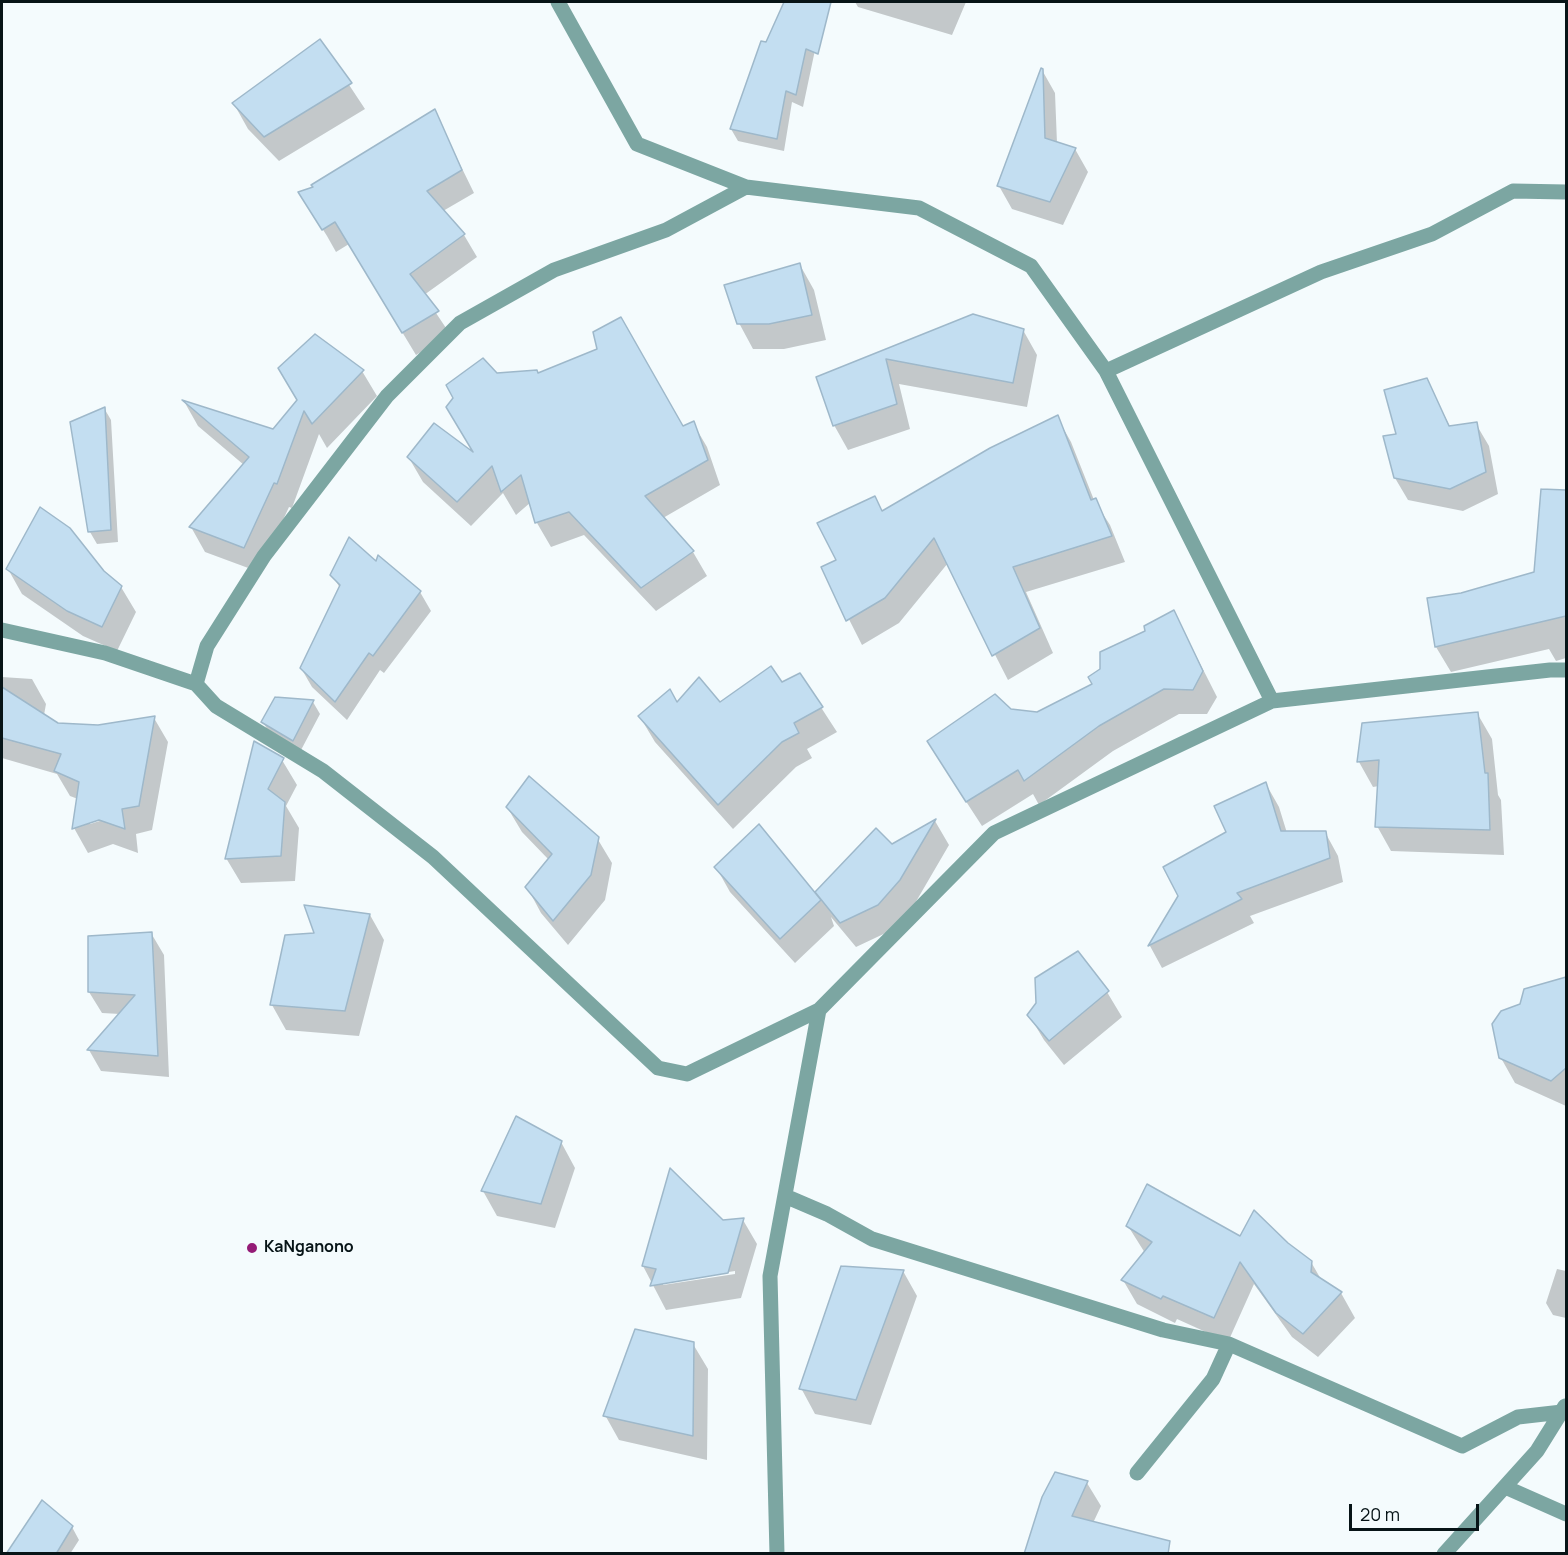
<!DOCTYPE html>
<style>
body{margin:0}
#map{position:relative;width:1568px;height:1555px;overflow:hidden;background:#f4fbfd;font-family:Manrope,sans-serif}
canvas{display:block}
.frame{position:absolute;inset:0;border:3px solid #071417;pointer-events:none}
.scale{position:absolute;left:1349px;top:1504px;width:130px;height:27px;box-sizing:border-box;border:3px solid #071417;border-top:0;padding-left:8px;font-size:18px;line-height:21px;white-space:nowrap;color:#071417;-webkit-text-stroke:4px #f4fbfd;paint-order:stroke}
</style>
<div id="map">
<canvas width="1568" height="1555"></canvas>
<div class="frame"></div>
<div class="scale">20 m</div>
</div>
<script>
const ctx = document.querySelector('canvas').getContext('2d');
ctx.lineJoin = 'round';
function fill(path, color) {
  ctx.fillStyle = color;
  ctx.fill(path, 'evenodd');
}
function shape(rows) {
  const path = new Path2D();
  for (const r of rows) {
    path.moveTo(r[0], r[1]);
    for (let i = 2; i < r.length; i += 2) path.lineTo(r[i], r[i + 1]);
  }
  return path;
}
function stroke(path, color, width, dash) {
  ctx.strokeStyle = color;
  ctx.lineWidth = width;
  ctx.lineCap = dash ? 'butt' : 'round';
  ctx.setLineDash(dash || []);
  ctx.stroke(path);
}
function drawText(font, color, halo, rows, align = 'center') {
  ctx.font = font + ' Manrope,sans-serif';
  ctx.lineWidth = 4.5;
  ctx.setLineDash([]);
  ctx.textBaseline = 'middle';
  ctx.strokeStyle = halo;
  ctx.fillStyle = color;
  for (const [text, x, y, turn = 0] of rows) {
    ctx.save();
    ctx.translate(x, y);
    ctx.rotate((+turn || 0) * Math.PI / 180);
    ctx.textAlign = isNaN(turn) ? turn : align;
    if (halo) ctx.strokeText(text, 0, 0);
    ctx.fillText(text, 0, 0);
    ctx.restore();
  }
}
fill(shape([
 [855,2,966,2,952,35,858,7],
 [819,31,803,107,792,102,784,151,738,141,731,129,767,44],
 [320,41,365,109,279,161,248,129,234,104],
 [1042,70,1055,93,1057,143,1075,149,1088,172,1063,225,1012,209,999,186],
 [434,111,474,193,443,211,464,235,477,257,424,295,450,334,416,355,349,244,336,252,327,236,313,214,314,188],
 [800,265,814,290,826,340,784,349,753,349,739,323],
 [973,316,1023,330,1037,355,1027,407,899,384,910,429,848,450,834,425,818,378],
 [362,371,377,396,327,448,319,434,292,508,289,507,259,572,205,552,191,527,244,465,198,426,185,403,273,430,299,400],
 [496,375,538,375,682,428,693,423,707,447,720,485,663,518,693,552,707,576,656,611,584,535,551,547,537,523,531,502,516,515,503,493,471,526,423,482,409,458,477,457],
 [1426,380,1451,428,1476,424,1489,446,1498,494,1463,511,1408,500,1395,478,1398,435],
 [104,408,111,420,118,542,97,544,90,532],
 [1057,417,1071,442,1094,500,1110,525,1125,562,1026,592,1053,653,1008,680,948,563,899,623,862,645,823,568,839,561,883,513],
 [1566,534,1566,658,1556,661,1549,649,1451,672,1436,647,1428,599,1462,594,1535,573,1538,538],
 [377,564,420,592,431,611,384,673,380,670,347,720,312,687,301,668,340,588,332,575],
 [8,569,103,572,121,587,136,612,117,651,83,636,22,594],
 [1174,612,1217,697,1207,714,1179,714,1113,751,1039,805,1033,794,982,826,943,766,1010,711,1038,714,1094,685],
 [800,675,837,732,807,749,812,758,796,767,733,829,655,742,640,717,677,704,720,704],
 [2,677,32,679,46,704,44,715,57,724,98,727,154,718,168,742,152,830,136,834,138,853,113,844,88,853,74,828,78,799,70,796,57,774,2,758],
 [106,819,90,824,90,821],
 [313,702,320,714,300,752,270,734,263,722],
 [1477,713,1492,739,1498,795,1501,800,1504,855,1391,851,1377,826,1379,786,1373,787,1359,762],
 [282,760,297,785,286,806,299,828,295,881,241,883,226,858],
 [1266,784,1279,807,1287,833,1325,832,1338,856,1343,882,1250,916,1254,923,1162,968,1150,946,1179,896],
 [507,807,597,838,612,863,605,900,568,945,541,913,527,887,549,860,522,832],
 [935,821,949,845,914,905,892,930,856,947,831,917,834,926,795,963,730,892,716,867,820,901,817,892],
 [370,915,384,940,359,1036,286,1030,272,1005,316,935],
 [151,933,164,955,169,1077,101,1071,89,1050,120,1014,102,1013,89,992],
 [1561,980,1566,990,1566,1106,1515,1083,1501,1058,1521,1006],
 [1107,992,1122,1017,1064,1065,1044,1040,1029,1015],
 [561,1142,575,1168,555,1228,497,1216,483,1191],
 [743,1220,757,1244,741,1298,666,1310,643,1266,722,1221],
 [735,1271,735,1274,663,1285,663,1282],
 [1128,1226,1287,1244,1311,1262,1322,1281,1341,1293,1355,1318,1318,1357,1292,1337,1254,1284,1228,1342,1177,1319,1175,1323,1137,1304,1123,1280,1145,1253],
 [1557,1269,1566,1271,1566,1318,1553,1315,1546,1303],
 [903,1271,917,1296,871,1425,815,1414,801,1388],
 [693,1344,708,1369,707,1460,619,1440,605,1415],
 [1087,1483,1101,1506,1093,1523,1025,1554],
 [72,1527,79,1540,70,1554,13,1554]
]), '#0003');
const building = shape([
 [784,2,831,2,818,54,806,49,796,95,786,91,777,139,730,129,761,41,766,42,784,2],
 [320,39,352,83,264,137,232,103,320,39],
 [1041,68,1043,69,1045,138,1076,148,1050,202,997,186,1041,68],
 [435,109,462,170,427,191,465,234,410,274,439,311,402,333,335,222,322,230,298,192,313,187,311,185,435,109],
 [800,263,812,315,769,324,737,324,724,285,800,263],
 [973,314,1024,329,1013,383,886,359,897,404,833,426,816,377,973,314],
 [621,317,683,426,694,421,708,460,645,496,694,551,641,588,569,512,535,523,521,475,501,492,492,466,457,502,407,457,434,423,473,452,446,407,453,398,446,385,483,358,497,373,537,370,538,373,597,349,593,332,621,317],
 [315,334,364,370,312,424,304,411,277,484,274,483,244,548,189,527,249,457,182,400,273,429,297,400,278,368,315,334],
 [1427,378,1449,426,1477,422,1486,472,1450,489,1394,478,1383,436,1396,434,1384,390,1427,378],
 [105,407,111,530,88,532,70,422,105,407],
 [1058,415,1091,500,1096,498,1112,536,1013,567,1040,628,992,656,934,538,885,598,846,621,821,567,836,560,817,523,875,496,882,511,990,448,1058,415],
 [1541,489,1566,490,1566,616,1435,647,1427,598,1461,593,1534,572,1541,489],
 [40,507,70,528,104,571,122,586,102,627,67,611,6,569,40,507],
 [349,537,376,561,378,555,421,591,373,656,369,653,335,702,300,668,340,585,330,575,349,537],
 [1174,610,1203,671,1193,690,1164,689,1099,726,1024,781,1018,770,966,802,927,741,995,694,1011,709,1037,712,1092,684,1088,677,1100,669,1100,652,1145,631,1144,626,1174,610],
 [771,666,782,682,800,673,823,707,794,723,799,733,782,742,718,805,638,716,670,689,677,702,699,677,720,702,771,666],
 [2,687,58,723,98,725,155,716,139,806,122,809,125,829,99,820,72,829,79,782,54,771,61,754,2,738,2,687],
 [275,697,314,700,293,741,261,722,275,697],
 [1478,712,1485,773,1488,773,1490,830,1375,827,1379,760,1357,762,1362,723,1478,712],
 [254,741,284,758,268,789,285,802,281,856,225,859,254,741],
 [529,776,599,837,591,875,553,921,525,887,552,854,506,807,529,776],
 [1266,782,1281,831,1326,831,1330,858,1237,893,1242,899,1148,946,1178,896,1163,867,1226,832,1214,806,1266,782],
 [936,819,900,880,878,905,840,923,815,892,876,828,892,844,936,819],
 [759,824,821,900,780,939,714,867,759,824],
 [304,905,370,914,345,1011,270,1005,285,935,314,933,304,905],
 [152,932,158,1056,87,1050,135,995,88,992,88,936,152,932],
 [1078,951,1109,991,1049,1041,1027,1015,1036,1003,1035,978,1078,951],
 [1566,977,1566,1068,1551,1081,1499,1058,1492,1024,1501,1011,1520,1004,1524,989,1566,977],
 [516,1116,562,1141,541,1204,481,1191,516,1116],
 [670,1168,723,1220,744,1218,728,1273,650,1286,656,1269,642,1266,670,1168],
 [1147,1184,1240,1236,1254,1210,1288,1243,1312,1261,1311,1272,1342,1292,1303,1334,1276,1313,1240,1262,1214,1318,1163,1296,1161,1299,1121,1280,1152,1242,1126,1226,1147,1184],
 [841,1266,904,1270,856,1400,799,1389,841,1266],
 [635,1329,694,1342,693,1436,603,1416,635,1329],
 [1055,1472,1088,1481,1072,1516,1170,1541,1168,1554,1024,1554,1042,1497,1055,1472],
 [42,1500,73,1526,56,1554,6,1554,42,1500]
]);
fill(building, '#c3def1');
stroke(building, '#9eb8ca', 1.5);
stroke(shape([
 [558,2,637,144,746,187,919,208,1031,266,1106,371,1272,701],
 [746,187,666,230,554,270,460,323,387,396,264,556,207,646,196,684,216,706,323,771,433,857,658,1068,687,1074,819,1010],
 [1106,371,1321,272,1432,234,1513,191,1566,192],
 [2,630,105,653,196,684],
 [785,1196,827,1214,872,1239,1163,1330,1229,1344,1462,1446,1518,1417,1562,1412],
 [1137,1473,1213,1379,1229,1344],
 [1505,1487,1566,1514],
 [777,1554,770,1276,819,1010,994,833,1272,701,1550,670,1566,670],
 [1444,1554,1537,1451,1565,1406]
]), '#7ca6a2', 15);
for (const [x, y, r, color] of [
 [252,1248,6,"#941b76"]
]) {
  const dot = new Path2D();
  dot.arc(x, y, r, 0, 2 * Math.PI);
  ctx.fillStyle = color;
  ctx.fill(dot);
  stroke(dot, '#f4fbfd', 2);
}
drawText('bold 16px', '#071417', '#f4fbfd', [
 ["KaNganono",264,1248]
], 'left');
</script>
